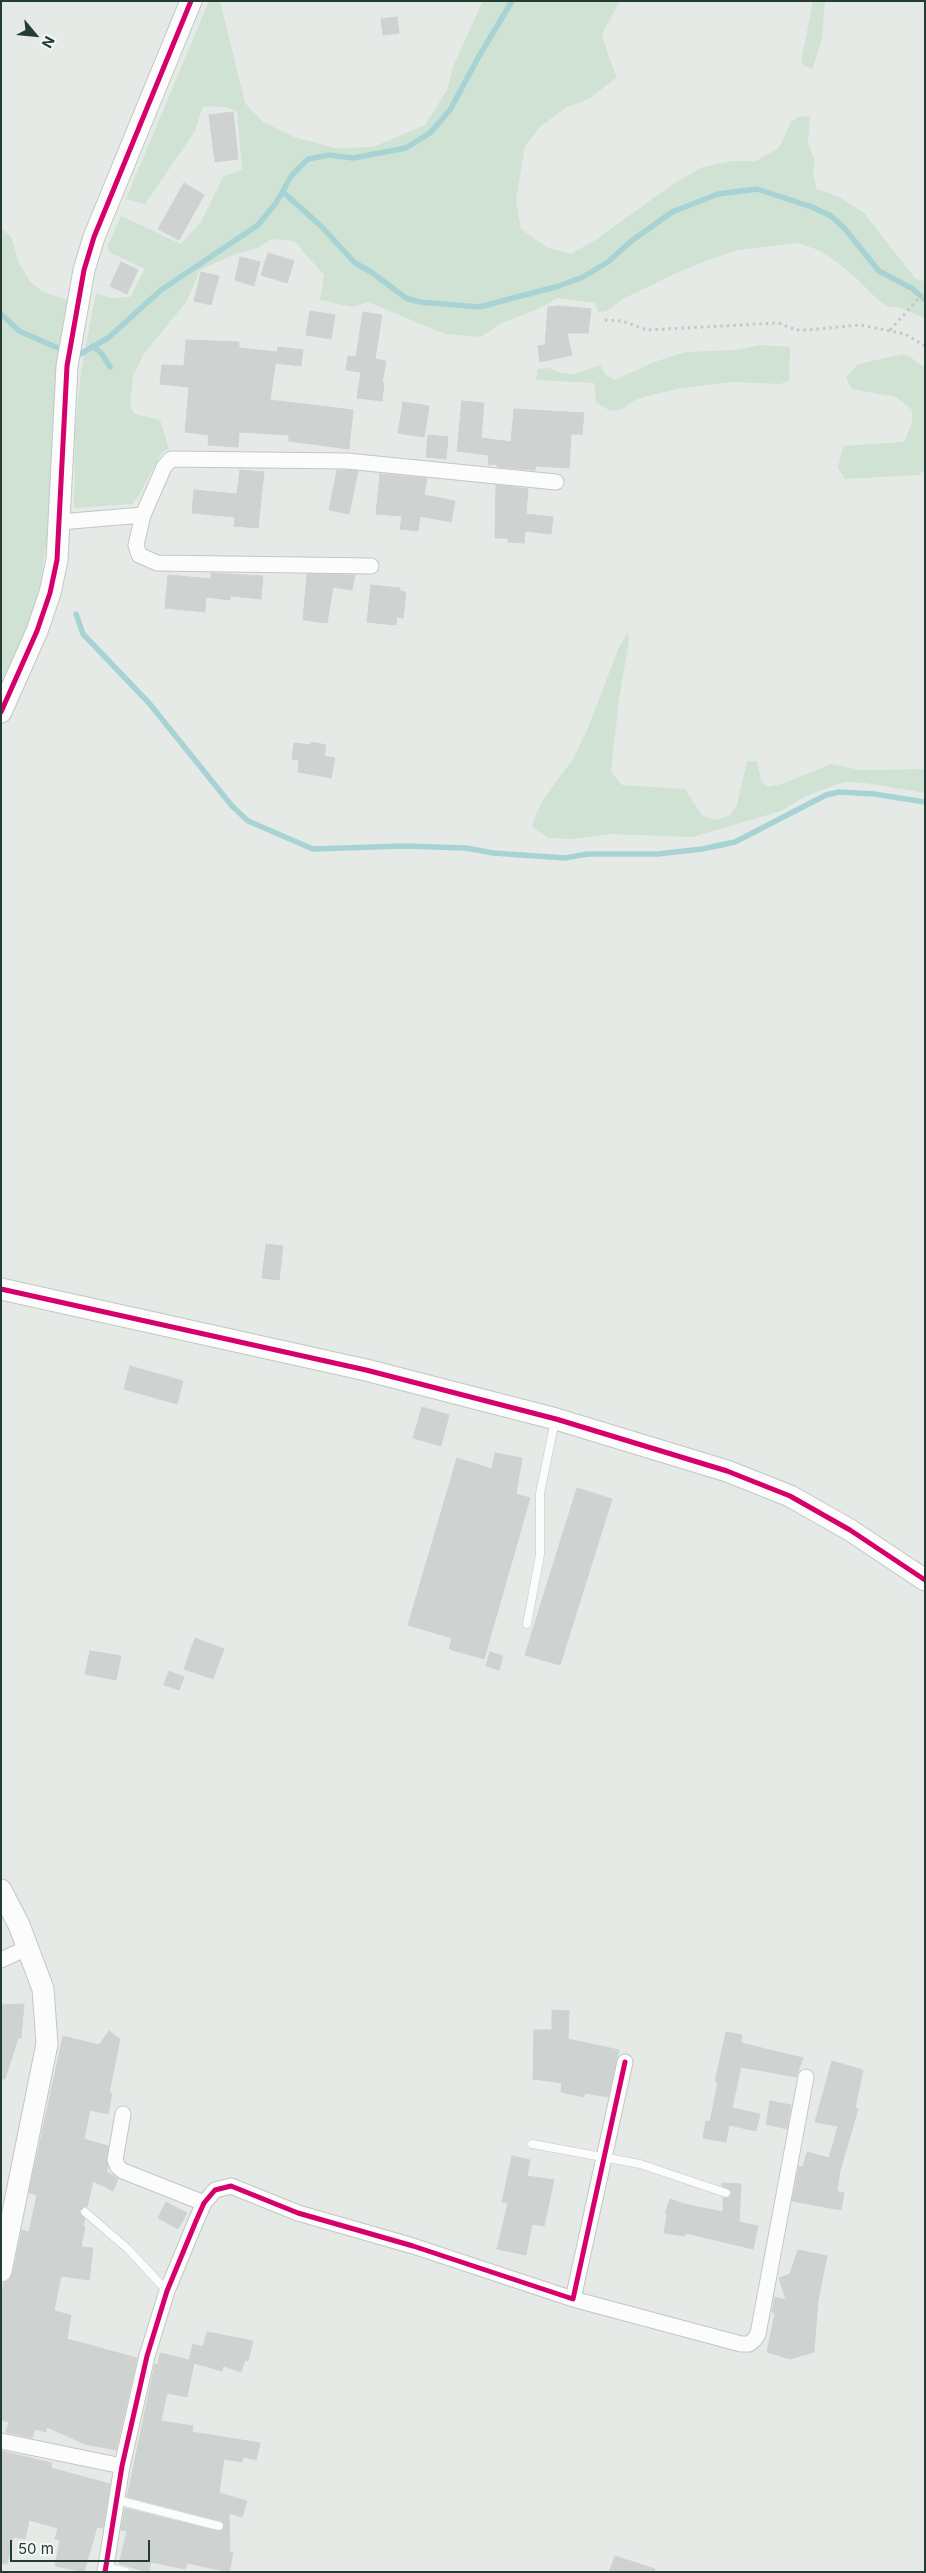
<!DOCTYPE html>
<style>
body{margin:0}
#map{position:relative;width:926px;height:2573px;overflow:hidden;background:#e5eae7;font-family:Inter,sans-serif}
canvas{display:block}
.frame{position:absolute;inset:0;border:2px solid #243c33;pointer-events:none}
.north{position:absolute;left:10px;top:10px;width:50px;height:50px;-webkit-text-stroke:4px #f3f8f5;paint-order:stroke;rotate:118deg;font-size:14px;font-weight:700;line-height:20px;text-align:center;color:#243c33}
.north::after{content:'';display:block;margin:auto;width:18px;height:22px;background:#243c33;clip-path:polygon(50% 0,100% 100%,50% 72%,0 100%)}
.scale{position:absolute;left:10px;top:2540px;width:140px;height:22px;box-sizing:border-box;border:2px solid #243c33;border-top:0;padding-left:6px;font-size:15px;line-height:18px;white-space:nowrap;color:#243c33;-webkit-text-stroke:4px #f3f8f5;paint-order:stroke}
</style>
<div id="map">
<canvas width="926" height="2573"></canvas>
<div class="frame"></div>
<div class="north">N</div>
<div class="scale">50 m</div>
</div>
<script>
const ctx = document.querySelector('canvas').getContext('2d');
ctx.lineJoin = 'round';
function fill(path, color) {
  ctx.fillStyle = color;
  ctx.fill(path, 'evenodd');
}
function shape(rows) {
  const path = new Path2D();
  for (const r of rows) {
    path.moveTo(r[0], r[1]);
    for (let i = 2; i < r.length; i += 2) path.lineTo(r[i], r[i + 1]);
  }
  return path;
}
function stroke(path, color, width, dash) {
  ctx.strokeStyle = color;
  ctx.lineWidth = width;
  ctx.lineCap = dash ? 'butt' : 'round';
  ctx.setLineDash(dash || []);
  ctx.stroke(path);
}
fill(shape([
 [209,1,220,1,245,103,263,122,294,137,335,148,373,147,425,125,447,90,454,64,483,1,620,1,602,34,608,55,617,77,589,99,567,107,541,126,525,146,516,200,521,229,548,248,571,254,597,239,673,184,703,167,733,161,756,161,779,148,791,122,799,117,810,116,808,143,815,161,813,173,817,189,840,197,864,213,915,278,925,282,925,318,900,308,887,306,877,299,855,277,834,260,818,250,798,243,737,250,706,261,676,273,623,299,607,311,598,312,595,303,558,298,535,310,502,323,481,337,445,334,368,302,352,307,320,300,324,275,294,241,271,239,258,248,235,254,200,270,187,301,143,355,133,376,130,407,135,414,160,420,169,449,165,450,160,456,138,497,132,504,74,508,75,431,81,371,96,293,111,298,130,297,145,269,109,252,108,245,121,216,181,244,201,222,223,177,242,169,237,112,227,107,203,106,195,131,145,204,126,199],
 [813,1,825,1,822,39,812,70,801,63],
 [1,228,12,238,18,261,30,282,43,292,67,300,49,526,38,598,25,633,1,682],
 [760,345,790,347,789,381,780,384,732,382,682,388,651,395,635,400,622,409,610,411,596,402,594,383,536,380,538,369,549,368,561,373,575,374,600,365,606,375,615,380,654,362,686,352,736,350],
 [903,354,909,356,925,368,925,469,919,475,845,479,838,468,843,446,904,442,912,423,912,410,896,397,852,389,846,378,858,364],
 [628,632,629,641,619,700,611,771,622,785,685,789,702,816,717,820,730,815,737,805,747,761,757,761,761,781,767,787,782,784,831,764,860,770,925,769,925,793,866,783,844,782,806,796,781,811,692,837,610,834,573,839,548,838,532,827,535,816,545,797,573,759,588,728,619,647]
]), '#cfe2d3');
stroke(shape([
 [283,192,321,226,355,263,371,272,406,298,420,302,479,307,559,286,583,277,608,262,630,242,672,212,718,194,757,189,812,207,831,216,845,229,879,271,913,289,925,300],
 [1,314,19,331,65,351],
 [93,346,102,354,110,367],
 [73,354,77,356,108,338,161,290,258,225,276,203,292,175,308,159,329,155,353,158,406,148,430,133,450,110,478,58,512,1],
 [76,614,83,634,149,703,232,806,248,821,313,849,404,846,466,848,493,853,565,858,587,854,657,854,702,849,735,842,826,795,839,792,874,794,925,802]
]), '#a8d3d5', 5.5);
const building = shape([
 [397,17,399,33,383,35,381,19,397,17],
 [233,112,238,159,215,162,209,115,233,112],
 [184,183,204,195,179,240,158,229,184,183],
 [268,253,294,261,287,283,261,275,268,253],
 [240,257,260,262,254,286,235,280,240,257],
 [121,262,138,270,127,294,110,286,121,262],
 [201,272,219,276,211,305,194,301,201,272],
 [559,306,591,309,588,333,567,333,572,355,540,362,538,346,545,345,548,307,559,306],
 [310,311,335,315,331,339,306,335,310,311],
 [363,312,382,315,375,359,386,361,382,383,384,383,382,401,357,398,361,372,346,370,348,356,356,357,363,312],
 [186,340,239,342,239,348,277,352,270,400,353,410,349,449,289,441,289,435,239,432,238,447,208,445,209,435,185,432,189,387,160,384,162,365,184,366,186,340],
 [278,347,303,350,301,366,275,363,278,347],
 [462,401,484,403,481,438,511,442,514,409,584,413,582,434,571,434,569,468,536,466,535,470,497,467,497,464,489,465,488,455,457,451,462,401],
 [403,402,429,406,424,437,398,433,403,402],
 [428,435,448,437,446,459,426,457,428,435],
 [240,470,264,472,258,528,234,526,235,517,192,513,194,490,237,494,240,470],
 [337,470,358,471,349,514,329,510,337,470],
 [380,474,427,478,424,495,455,501,451,522,420,516,418,531,400,529,402,516,376,514,380,474],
 [496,485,528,489,526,514,553,517,551,534,525,531,524,543,508,542,508,538,495,538,496,485],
 [211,573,263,576,261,599,230,596,230,600,206,597,205,612,165,608,168,575,211,579,211,573],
 [307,574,355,575,352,590,333,587,327,623,303,620,307,574],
 [371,585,400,588,400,591,406,592,403,618,397,617,396,625,367,622,371,585],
 [311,742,326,745,324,756,335,758,331,778,298,772,299,760,292,759,294,743,311,745,311,742],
 [266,1244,283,1246,279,1280,262,1278,266,1244],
 [130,1366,183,1381,177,1404,124,1389,130,1366],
 [422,1407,449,1415,441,1446,413,1438,422,1407],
 [495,1453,522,1458,516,1494,530,1498,484,1659,449,1649,452,1638,408,1625,457,1458,492,1469,495,1453],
 [577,1488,612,1499,560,1665,525,1655,577,1488],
 [195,1638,224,1649,213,1679,184,1669,195,1638],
 [90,1651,121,1656,116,1680,85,1674,90,1651],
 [490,1652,503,1656,499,1670,486,1666,490,1652],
 [169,1671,184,1677,179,1690,164,1685,169,1671],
 [24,2004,21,2038,18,2038,5,2079,1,2079,1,2005,24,2004],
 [552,2010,569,2011,568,2039,619,2050,608,2097,585,2093,584,2097,561,2092,562,2083,533,2079,534,2030,552,2030,552,2010],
 [109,2031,120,2039,109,2093,112,2093,108,2114,90,2110,84,2139,108,2146,107,2172,118,2179,113,2191,93,2181,87,2207,83,2207,79,2211,85,2219,83,2226,85,2227,81,2247,93,2248,89,2280,61,2276,54,2311,71,2315,67,2339,137,2358,116,2450,85,2444,47,2427,46,2432,35,2429,32,2438,6,2432,9,2422,1,2420,1,2296,4,2283,10,2280,13,2273,22,2230,29,2232,37,2195,29,2193,63,2036,99,2045,109,2031],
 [726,2032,742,2035,741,2043,803,2058,796,2077,741,2067,732,2108,760,2114,756,2131,729,2125,726,2142,703,2138,706,2121,710,2122,718,2082,715,2082,726,2032],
 [832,2061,863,2070,855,2108,858,2109,840,2171,837,2191,844,2193,841,2210,792,2201,799,2166,803,2167,807,2152,829,2158,838,2126,815,2122,832,2061],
 [770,2101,791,2105,787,2129,766,2124,770,2101],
 [512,2156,530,2160,527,2176,554,2180,544,2226,532,2224,526,2255,497,2249,508,2203,502,2202,512,2156],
 [722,2183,741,2184,739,2222,758,2226,753,2249,686,2233,685,2236,664,2233,667,2214,665,2213,670,2199,684,2204,723,2212,723,2198,729,2198,732,2192,722,2186,722,2183],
 [166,2202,187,2213,178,2229,158,2218,166,2202],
 [798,2250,827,2256,818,2300,814,2352,790,2359,767,2352,775,2313,772,2312,775,2297,786,2300,779,2278,790,2274,798,2250],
 [207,2332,253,2341,248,2361,245,2360,241,2372,223,2366,222,2371,194,2363,187,2397,167,2393,161,2421,193,2426,192,2432,260,2443,256,2460,243,2457,242,2462,224,2459,219,2493,247,2501,242,2517,229,2513,230,2552,233,2553,229,2572,187,2563,185,2569,151,2562,149,2572,119,2564,127,2531,121,2530,125,2508,218,2531,224,2528,220,2521,127,2497,155,2364,158,2364,160,2353,189,2360,193,2344,203,2347,207,2332],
 [1,2451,52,2463,51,2468,110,2484,103,2528,97,2527,84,2572,55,2566,60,2540,55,2539,58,2528,29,2520,25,2539,13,2537,7,2564,1,2563,1,2451],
 [615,2556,655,2569,654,2572,609,2572,615,2556]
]);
fill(building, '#ced2d0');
stroke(building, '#cdd3d0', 1);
const lane = shape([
 [527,1624,540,1555,540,1493,555,1421],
 [532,2144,640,2164,726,2193],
 [85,2212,128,2249,167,2291],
 [117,2500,219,2526],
 [106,2567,126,2572]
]);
const street = shape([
 [143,515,136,545,139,555,157,563,371,566],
 [60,522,143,515,164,467,171,459,347,461,556,482],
 [1,1960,27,1948],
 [123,2114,115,2160,118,2167,123,2171,204,2203],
 [573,2299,741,2344,749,2344,754,2340,758,2334,806,2077],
 [1,2441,122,2466],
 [105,2572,122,2466,147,2356,167,2291,196,2221,204,2203,215,2190,231,2186,298,2213,413,2246,573,2299,625,2062]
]);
const secondary = shape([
 [1,712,37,631,50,593,57,560,67,366,84,270,94,237,191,1],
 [1,1289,366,1370,556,1419,727,1471,790,1496,850,1530,925,1580],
 [1,1890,19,1925,43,1989,47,2044,1,2271]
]);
stroke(lane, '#c2c7c4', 9);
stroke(street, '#c2c7c4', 17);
stroke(secondary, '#c1c7c4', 23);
stroke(shape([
 [605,320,622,321,647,330,778,323,796,330,808,330,860,325,905,334,925,346],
 [890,330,917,300,925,297]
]), '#c1cac5', 3, [2.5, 4]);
stroke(lane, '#fbfcfb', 8);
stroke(street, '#fbfcfb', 15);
stroke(secondary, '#fbfcfb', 21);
stroke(shape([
 [1,712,37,631,50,593,57,560,67,366,84,270,94,237,191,1],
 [1,1289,366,1370,556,1419,727,1471,790,1496,850,1530,925,1580],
 [105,2572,122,2466,147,2356,167,2291,196,2221,204,2203,215,2190,231,2186,298,2213,413,2246,573,2299,625,2062]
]), '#d6006c', 5);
</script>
